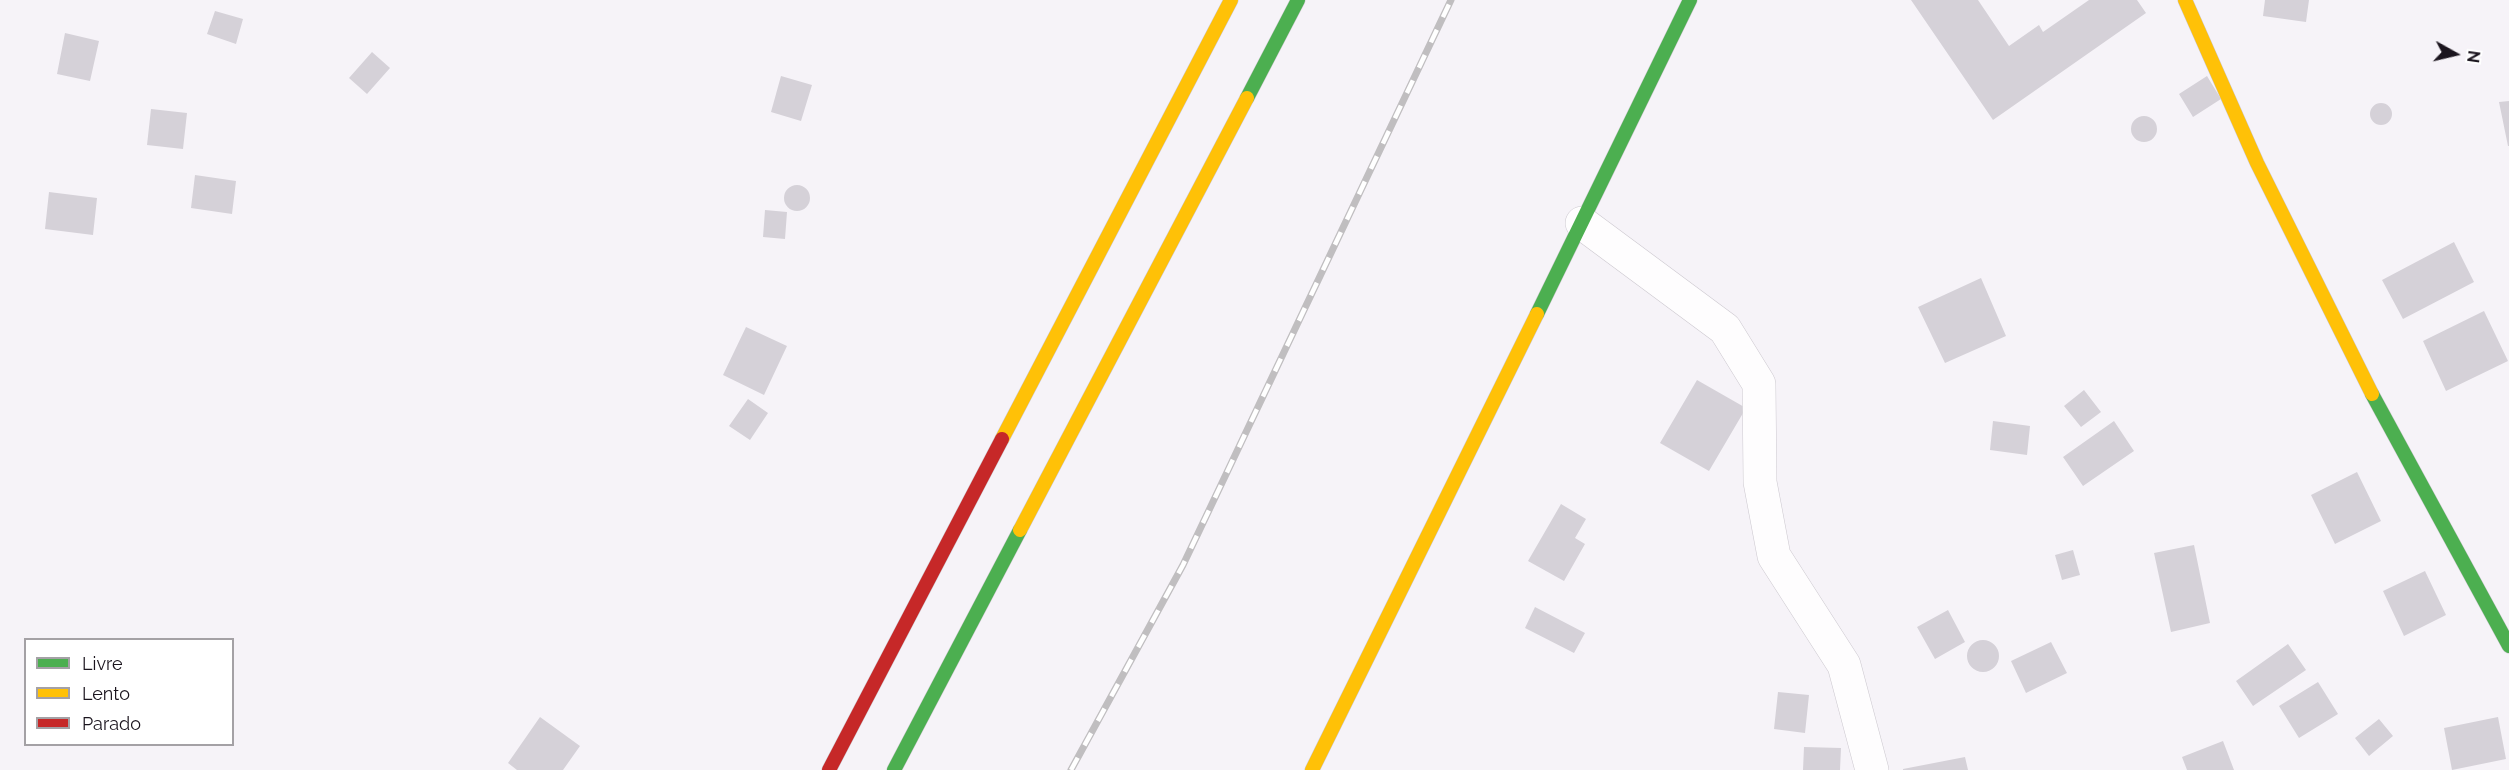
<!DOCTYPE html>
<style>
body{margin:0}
#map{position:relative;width:2509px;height:770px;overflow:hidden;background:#f6f3f8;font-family:Raleway,sans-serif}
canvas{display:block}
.legend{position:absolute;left:24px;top:638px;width:210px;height:108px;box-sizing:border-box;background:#fff;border:2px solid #a4a1a5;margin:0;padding:8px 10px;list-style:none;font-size:18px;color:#1b151e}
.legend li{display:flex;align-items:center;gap:12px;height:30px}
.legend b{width:30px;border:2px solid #a4a1a5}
.north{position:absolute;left:2425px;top:24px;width:60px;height:60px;-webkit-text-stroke:4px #fff;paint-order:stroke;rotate:98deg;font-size:16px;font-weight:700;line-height:24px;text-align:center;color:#1b151e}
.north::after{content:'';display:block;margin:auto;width:21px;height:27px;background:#1b151e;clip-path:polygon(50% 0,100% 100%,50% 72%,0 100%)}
</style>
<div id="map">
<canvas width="2509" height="770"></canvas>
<ul class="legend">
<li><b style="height:8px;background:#4caf50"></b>Livre</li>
<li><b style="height:8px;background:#ffc107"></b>Lento</li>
<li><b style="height:8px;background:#c62828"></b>Parado</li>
</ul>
<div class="north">N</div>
</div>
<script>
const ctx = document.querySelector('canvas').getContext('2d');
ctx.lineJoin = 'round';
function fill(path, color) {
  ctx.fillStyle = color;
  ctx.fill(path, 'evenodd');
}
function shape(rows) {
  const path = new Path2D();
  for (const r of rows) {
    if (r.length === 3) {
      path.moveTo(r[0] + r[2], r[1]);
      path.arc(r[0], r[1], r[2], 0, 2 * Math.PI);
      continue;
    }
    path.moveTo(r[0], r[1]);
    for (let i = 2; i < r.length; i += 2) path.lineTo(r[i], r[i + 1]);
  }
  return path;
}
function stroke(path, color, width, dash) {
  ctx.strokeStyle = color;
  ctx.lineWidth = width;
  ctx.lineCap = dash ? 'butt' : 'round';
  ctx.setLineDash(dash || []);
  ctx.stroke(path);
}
fill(shape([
 [1911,0,1978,0,2009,46,2039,25,2043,32,2089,0,2137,0,2146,13,1993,120],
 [2265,0,2309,0,2306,22,2263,16],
 [215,11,243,19,236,44,207,34],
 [65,33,99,41,90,81,57,74],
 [372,52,390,68,367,94,349,78],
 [781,76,812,85,801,121,771,112],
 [2207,76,2221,99,2193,117,2179,94],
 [2509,101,2509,146,2508,146,2499,102],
 [2381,114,11],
 [151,109,187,113,183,149,147,145],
 [2144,129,13],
 [195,175,236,181,232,214,191,208],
 [797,198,13],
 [49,192,97,198,93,235,45,229],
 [765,210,787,212,785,239,763,237],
 [2454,242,2474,282,2403,319,2382,280],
 [1981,278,2006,336,1945,363,1918,307],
 [2484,311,2508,361,2446,391,2423,341],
 [746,327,787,346,764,395,723,375],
 [1697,380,1746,408,1709,471,1660,443],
 [2084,390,2101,412,2081,427,2064,406],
 [748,399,768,413,750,440,729,426],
 [1993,421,2030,426,2027,455,1990,450],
 [2114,421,2134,451,2083,486,2063,457],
 [2357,472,2381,521,2335,544,2311,495],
 [1561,504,1586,519,1575,538,1585,544,1564,581,1528,561],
 [2194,545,2210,623,2171,632,2154,553],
 [2073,550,2080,575,2062,580,2055,555],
 [2425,571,2446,615,2404,636,2383,591],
 [1535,607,1585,633,1574,653,1525,628],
 [1948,610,1965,642,1935,659,1917,627],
 [1983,656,16],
 [2051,642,2067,673,2026,693,2011,661],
 [2288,644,2306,670,2253,706,2236,681],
 [2318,682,2338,714,2299,738,2279,706],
 [1778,692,1809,695,1805,733,1774,729],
 [540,717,580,746,563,770,517,770,508,763],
 [2498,717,2506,759,2452,770,2444,728],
 [2379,719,2393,736,2369,756,2355,738],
 [2223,741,2234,770,2187,770,2182,757],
 [1804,747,1841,748,1840,770,1803,770],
 [1965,757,1968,770,1903,770,1903,769]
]), '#d5d1d8');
const street = shape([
 [1582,223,1725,329,1759,384,1760,482,1774,556,1844,665,1872,770]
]);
const fast = shape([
 [1247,98,1298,0],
 [1537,314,1690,0],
 [2372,394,2509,646],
 [894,770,1020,530]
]);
const slow = shape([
 [2185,0,2257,163,2372,394],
 [1002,439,1231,0],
 [1020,530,1247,98],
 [1312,770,1537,314]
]);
const jam = shape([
 [829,770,1002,439]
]);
stroke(street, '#ccc8cf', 34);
stroke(fast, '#ccc8cf', 15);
stroke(slow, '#ccc8cf', 15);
stroke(jam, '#ccc8cf', 15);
stroke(street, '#fefdfe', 33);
stroke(fast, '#4caf50', 14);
stroke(slow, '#ffc107', 14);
stroke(jam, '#c62828', 14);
const rail = shape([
 [1071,770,1183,565,1451,0]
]);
stroke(rail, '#c0bec0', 7);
stroke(rail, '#fff', 4.5, [14]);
</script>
